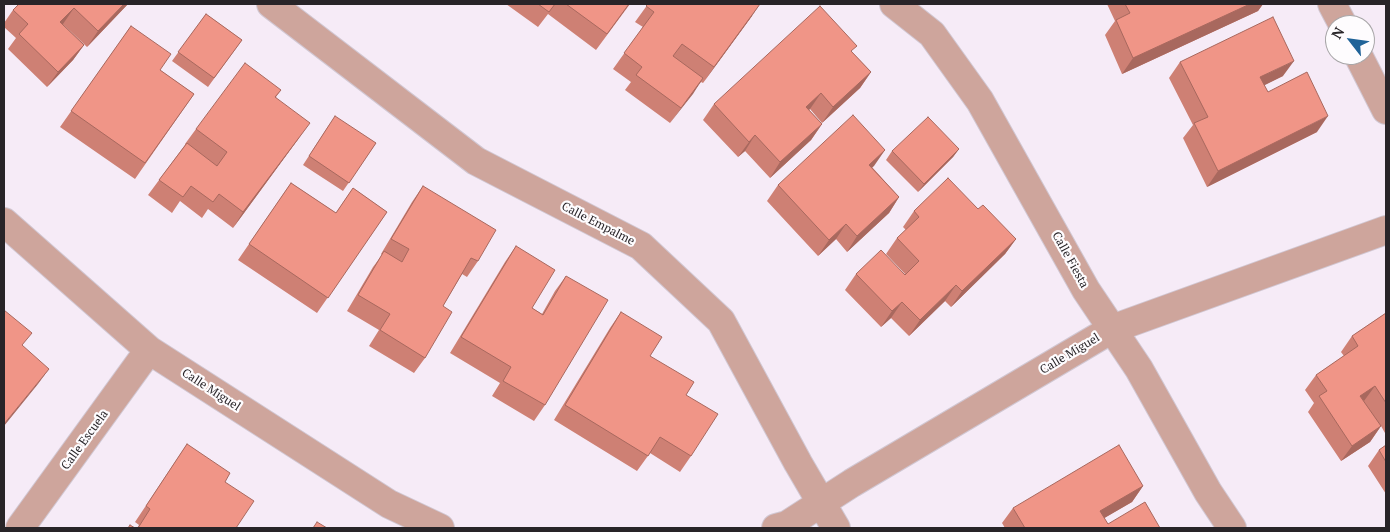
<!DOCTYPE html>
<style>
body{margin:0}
#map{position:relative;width:1390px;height:532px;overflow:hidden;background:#f6ebf7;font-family:"PT Serif",serif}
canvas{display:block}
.frame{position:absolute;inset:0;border:5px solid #282428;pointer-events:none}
.north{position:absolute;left:1325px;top:15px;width:50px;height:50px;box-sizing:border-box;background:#fefcfe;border:1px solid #a8a6a8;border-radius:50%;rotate:300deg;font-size:14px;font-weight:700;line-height:20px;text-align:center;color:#282428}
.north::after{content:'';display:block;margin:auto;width:18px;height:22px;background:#206398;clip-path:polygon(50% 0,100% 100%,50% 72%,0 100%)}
</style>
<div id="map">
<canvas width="1390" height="532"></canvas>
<div class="frame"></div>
<div class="north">N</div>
</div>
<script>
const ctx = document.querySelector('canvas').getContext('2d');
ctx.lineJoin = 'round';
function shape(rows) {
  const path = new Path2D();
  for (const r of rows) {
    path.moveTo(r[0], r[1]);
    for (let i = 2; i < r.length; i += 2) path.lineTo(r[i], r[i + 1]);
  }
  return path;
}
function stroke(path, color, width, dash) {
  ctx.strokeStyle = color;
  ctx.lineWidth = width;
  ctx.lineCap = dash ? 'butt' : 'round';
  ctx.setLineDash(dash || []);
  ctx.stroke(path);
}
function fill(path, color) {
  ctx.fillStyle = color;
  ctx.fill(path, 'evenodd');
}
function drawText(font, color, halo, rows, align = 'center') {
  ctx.font = font + ' "PT Serif",serif';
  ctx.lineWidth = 4.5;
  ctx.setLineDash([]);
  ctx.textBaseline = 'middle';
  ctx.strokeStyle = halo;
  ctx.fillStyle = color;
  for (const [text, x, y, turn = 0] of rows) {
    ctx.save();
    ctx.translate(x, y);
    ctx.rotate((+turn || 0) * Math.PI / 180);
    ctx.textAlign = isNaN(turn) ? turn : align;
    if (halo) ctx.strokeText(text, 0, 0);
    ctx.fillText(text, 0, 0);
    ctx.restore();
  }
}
const minor = shape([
 [271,4,476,161,641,246,721,321,798,463,836,528],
 [894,4,932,34,980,101,1086,290,1139,369,1208,492,1232,528],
 [1332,4,1343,25],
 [1358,55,1386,110],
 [4,222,149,350,389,504,440,528],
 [20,528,149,350],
 [776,528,787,525,852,483,1112,329,1386,230]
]);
stroke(minor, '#d1c7d2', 30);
stroke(minor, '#cea59c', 28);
fill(shape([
 [19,4,128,4,87,47,63,24,84,45,73,60,47,87,8,49,16,38,4,27,4,23,13,10],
 [506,4,630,4,596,50,548,14,538,27],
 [648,4,752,16,703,83,701,82,670,123,625,90,631,82,613,69,643,27,635,22],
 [1107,4,1263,4,1258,11,1122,74,1105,35,1115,21],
 [206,14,242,40,208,87,172,61],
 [131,26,160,70,194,94,135,179,60,127],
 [852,52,871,72,860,88,822,123,810,109,809,110,822,124,811,140,770,178,745,151,738,157,703,120,714,104],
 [1180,62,1283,76,1264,85,1268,92,1317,132,1207,187,1183,138,1193,125,1169,78],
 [281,90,276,97,299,138,233,228,208,209,202,218,180,201,172,213,148,195,185,145,185,144,196,129],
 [329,125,376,143,343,191,303,165],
 [959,149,953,157,918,192,886,160,892,151],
 [885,150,872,167,899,197,889,213,847,252,836,239,818,256,767,201,778,185],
 [291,183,336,213,353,188,387,212,317,313,238,260],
 [423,186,478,261,467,277,462,274,443,306,425,358,414,373,369,346,379,330,347,311,373,267,382,255,381,254,412,202],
 [978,209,1016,239,1005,254,951,307,945,301,909,336,891,318,881,327,845,290,856,274,905,274,886,254,897,238,906,230,903,227,914,211],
 [516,246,532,308,542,314,555,291,566,276,545,405,534,421,492,396,500,383,450,353,505,262],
 [621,312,650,356,686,395,691,456,680,472,650,453,637,471,554,420,610,328],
 [1386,313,1386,433,1385,433,1381,426,1370,442,1341,461,1308,412,1314,403,1305,390,1316,375,1344,356,1341,352,1352,336],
 [187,444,225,482,236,528,137,528,139,525,135,522],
 [1386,445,1386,494,1368,466,1379,450],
 [1143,486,1132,502,1104,518,1108,524,1160,528,1005,528,1002,523,1013,508]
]), '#ce8074');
fill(shape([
 [124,4,128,4,87,47,98,31],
 [760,4,752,16,703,83,714,67],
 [1250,4,1263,4,1258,11,1122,74,1133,58],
 [74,8,63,24,50,37,60,22],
 [84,45,73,60,47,87,58,72],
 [1294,61,1283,76,1249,93,1260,77],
 [871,72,860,88,822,123,833,107],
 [703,78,693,94,670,123],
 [821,93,810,109,795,122,806,107],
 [1328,116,1317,132,1207,187,1218,171],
 [310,123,233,228,243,212],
 [822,124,811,140,770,178,780,162],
 [755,135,745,151,738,157,749,142],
 [959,149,953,157,918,192,924,184],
 [885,150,874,166,858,180,869,165],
 [899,197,889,213,847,252,857,236],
 [846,224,836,239,818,256,829,240],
 [1016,239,1005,254,951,307,962,291],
 [956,285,945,301,909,336,920,320],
 [902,302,891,318,881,327,892,311],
 [49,369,38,384,4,426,4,424],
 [1375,386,1364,401,1360,396],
 [1381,426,1370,442,1341,461,1352,446],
 [1143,486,1132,502,1089,527,1100,511]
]), '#a8685e');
const building = shape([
 [19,4,124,4,98,31,74,8,60,22,84,45,58,72,19,34,28,24,13,10,19,4],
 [538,4,555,4,549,12,538,4],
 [566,4,629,4,607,34,566,4],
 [648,4,760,4,714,67,682,44,673,56,703,78,681,108,636,75,642,67,624,53,654,12,646,6,648,4],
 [1125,4,1250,4,1133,58,1116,20,1130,13,1125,4],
 [820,6,857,46,851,51,871,72,833,107,821,93,806,107,822,124,780,162,755,135,749,142,714,104,820,6],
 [206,14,242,40,214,78,178,52,206,14],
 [1273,17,1294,61,1260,77,1268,92,1307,72,1328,116,1218,171,1194,123,1208,117,1180,62,1273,17],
 [131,26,171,54,160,70,194,94,145,163,71,111,131,26],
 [245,63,281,90,275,97,310,123,243,212,219,194,213,202,191,186,183,197,159,180,187,143,217,166,227,152,196,129,245,63],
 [853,115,885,150,869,165,899,197,857,236,846,224,829,240,778,185,853,115],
 [335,116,376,143,349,183,309,156,335,116],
 [928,117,959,149,924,184,892,151,928,117],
 [948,178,978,209,983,205,1016,239,962,291,956,285,920,320,902,302,892,311,856,274,881,250,905,275,919,261,897,238,919,217,914,211,948,178],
 [291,183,336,213,353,188,387,212,328,298,249,244,291,183],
 [423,186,496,230,478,261,471,258,443,306,452,312,425,358,380,330,390,314,358,295,384,251,402,262,409,249,391,239,423,186],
 [516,246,555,270,532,308,543,315,566,276,608,300,545,405,503,381,511,367,461,337,516,246],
 [4,310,32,333,22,345,49,369,4,424,4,310],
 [621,312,662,337,650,356,694,382,686,395,718,414,691,456,660,437,648,456,565,405,621,312],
 [1386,313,1386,403,1375,386,1360,396,1381,426,1352,446,1319,396,1327,391,1316,375,1358,346,1352,336,1386,313],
 [187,444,230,473,225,482,254,501,236,528,138,528,150,509,146,506,187,444],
 [1119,445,1143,486,1100,511,1108,524,1145,502,1160,528,1025,528,1013,508,1119,445],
 [1386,445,1386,462,1379,450,1386,445],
 [317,522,327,528,313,528,317,522],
 [130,525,135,528,128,528,130,525]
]);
fill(building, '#f09587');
stroke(building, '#a8685e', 1);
drawText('12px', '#282428', '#fefcfe', [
 ["Calle Empalme",598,224,27],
 ["Calle Fiesta",1070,260,61],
 ["Calle Miguel",1070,354,-31],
 ["Calle Miguel",211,390,33],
 ["Calle Escuela",85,440,-54]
]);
</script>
